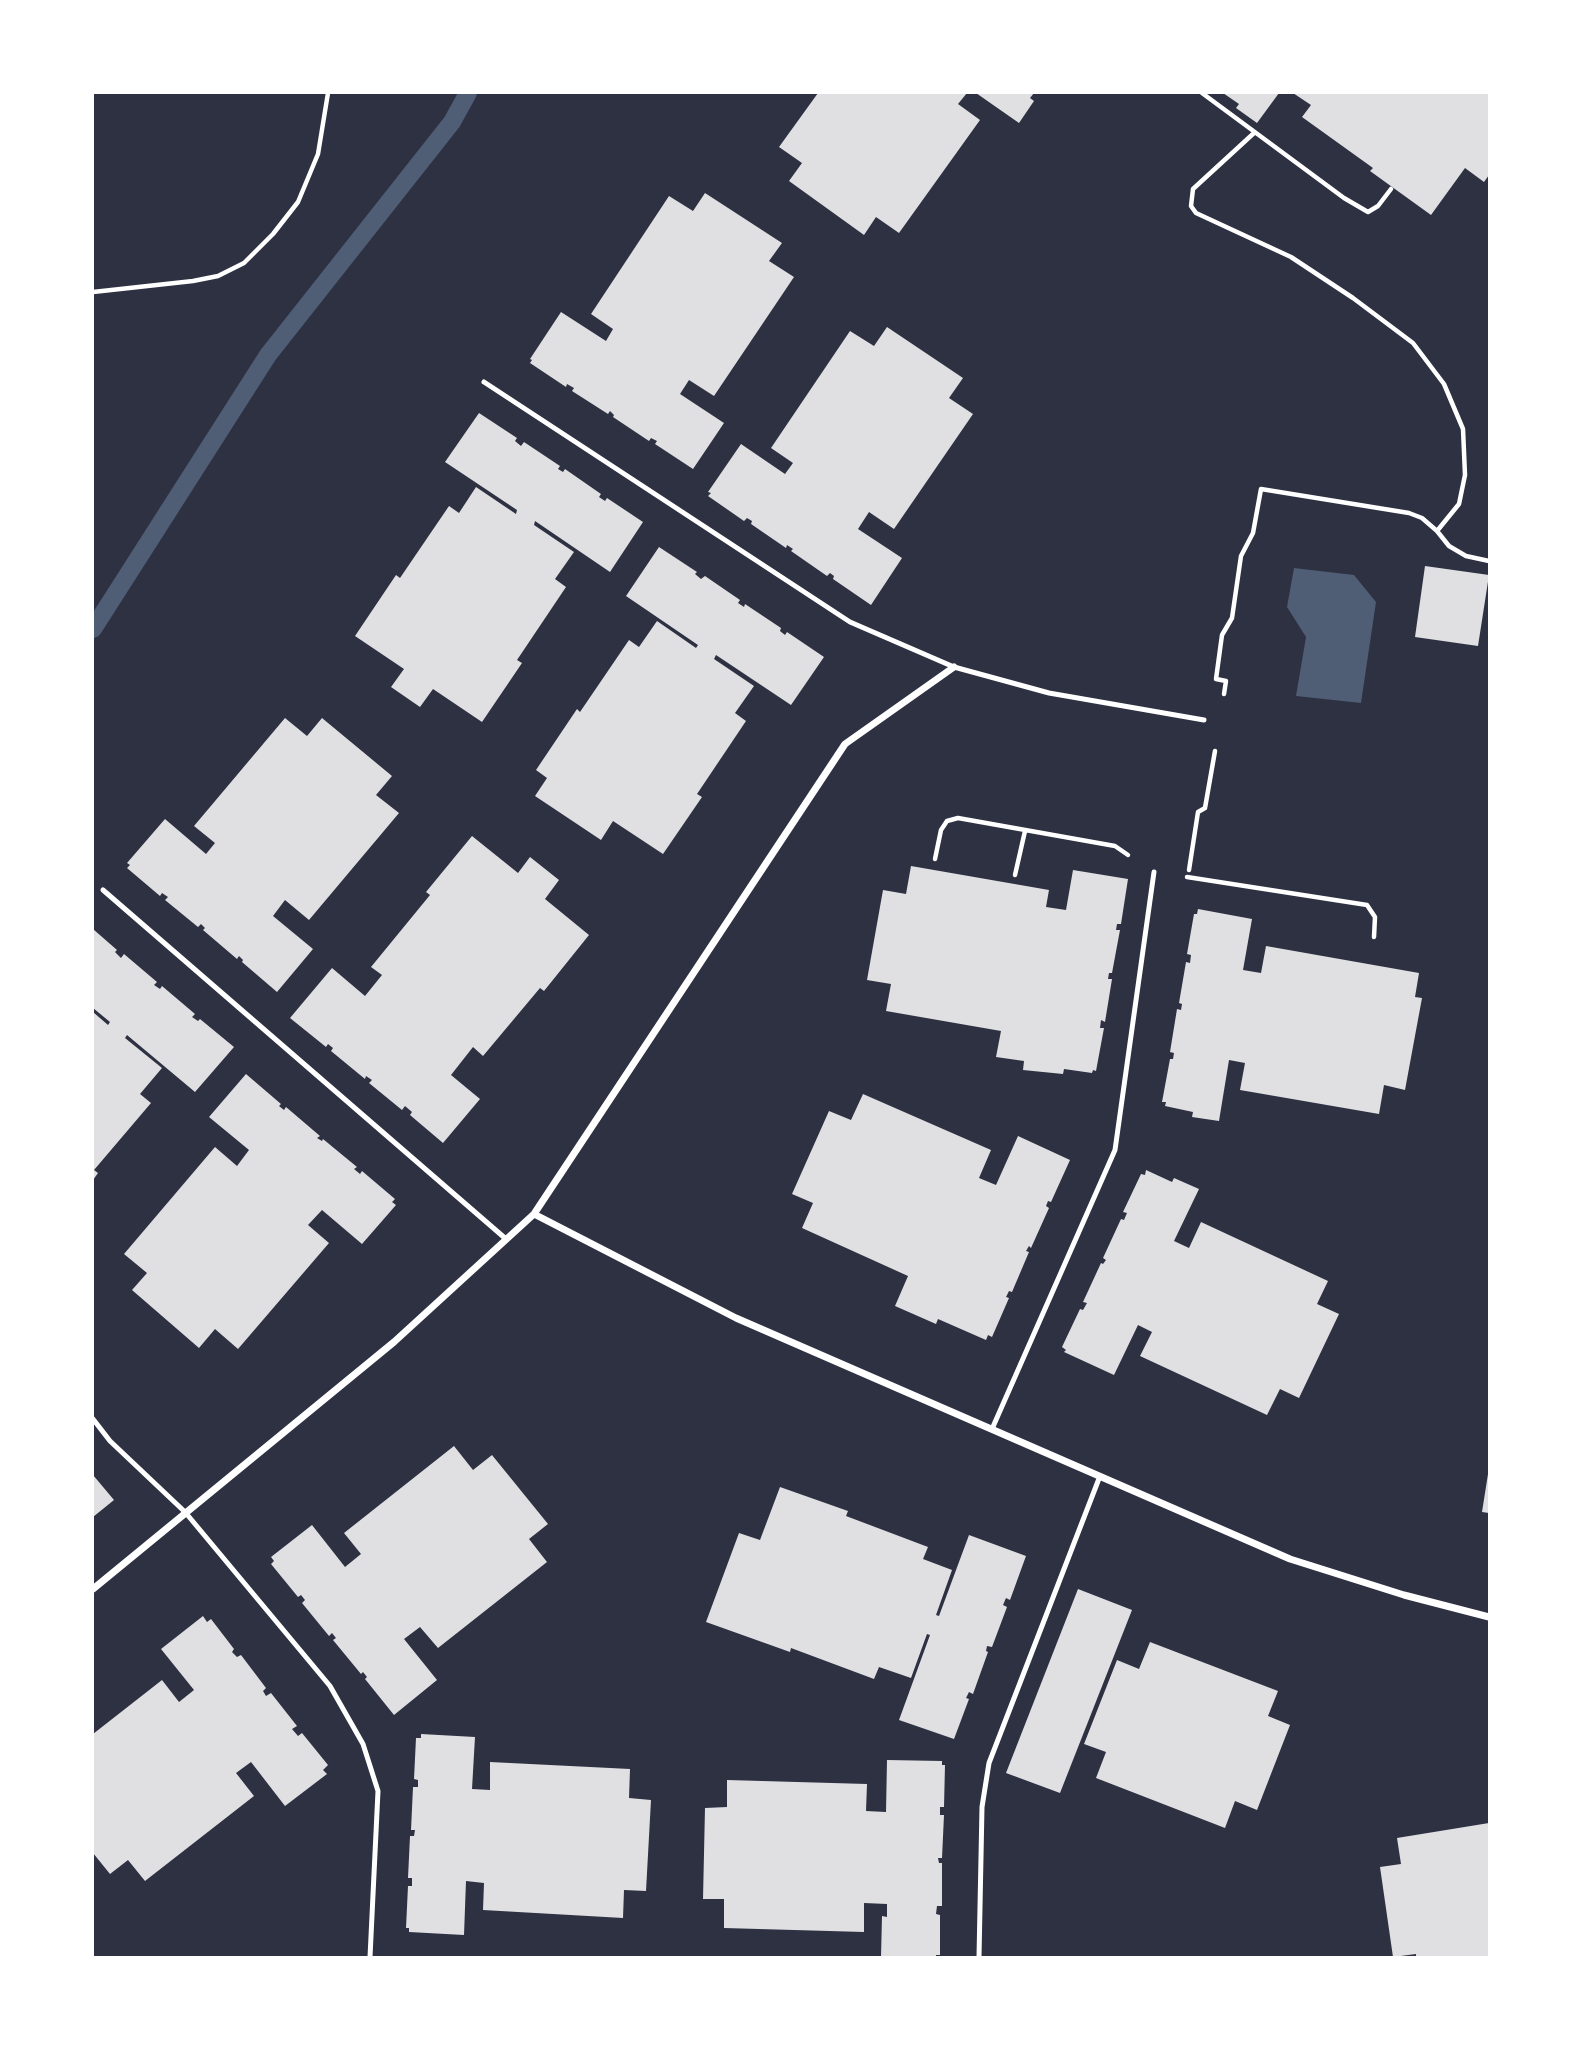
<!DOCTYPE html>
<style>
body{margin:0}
#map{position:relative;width:1582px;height:2050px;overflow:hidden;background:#2d3142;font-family:"Asap Condensed",sans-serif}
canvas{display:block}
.frame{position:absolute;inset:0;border:94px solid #fff;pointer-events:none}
</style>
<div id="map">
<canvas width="1582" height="2050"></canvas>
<div class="frame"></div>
</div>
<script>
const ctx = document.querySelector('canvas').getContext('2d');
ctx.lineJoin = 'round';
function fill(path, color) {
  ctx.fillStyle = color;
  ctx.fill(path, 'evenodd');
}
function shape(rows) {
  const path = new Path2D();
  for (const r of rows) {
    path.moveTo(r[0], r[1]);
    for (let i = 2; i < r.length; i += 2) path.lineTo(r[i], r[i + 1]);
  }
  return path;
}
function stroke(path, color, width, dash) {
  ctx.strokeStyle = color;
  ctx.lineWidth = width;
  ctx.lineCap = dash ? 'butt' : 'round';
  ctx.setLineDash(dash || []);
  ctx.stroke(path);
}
fill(shape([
 [1294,568,1354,575,1376,602,1361,703,1296,696,1306,637,1287,607]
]), '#4f5d75');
stroke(shape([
 [93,629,268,355,452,122,468,93]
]), '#4f5d75', 18);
fill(shape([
 [818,93,967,93,958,104,980,120,899,233,876,217,864,235,789,181,802,163,779,147],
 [976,93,1034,93,1030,98,1034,101,1019,123],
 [1223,93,1279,93,1257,123,1236,108,1239,104],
 [1293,93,1489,93,1489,175,1484,182,1465,168,1431,215,1370,171,1373,168,1302,117,1311,105],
 [705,193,782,243,769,261,794,277,714,396,689,380,680,394,724,423,693,469,655,444,657,441,651,438,649,441,613,417,614,415,610,411,608,414,572,391,574,388,567,384,566,387,530,363,532,360,530,359,561,312,606,341,613,329,591,314,669,196,693,211],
 [887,327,963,378,949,398,973,414,894,529,869,512,858,529,902,558,871,605,833,579,834,576,830,573,827,576,791,551,793,549,787,545,786,548,751,524,752,521,747,518,744,521,708,496,711,493,708,492,741,444,785,474,793,463,771,448,850,331,874,346],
 [479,413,517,438,515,441,521,446,524,442,560,466,558,469,563,472,565,469,601,494,599,497,605,501,607,498,643,522,610,572,535,521,534,525,574,552,555,579,566,587,517,660,522,663,482,722,433,689,420,707,391,687,404,669,355,636,396,575,400,578,449,506,459,513,476,487,516,514,517,510,445,462],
 [659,547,697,572,695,574,701,579,705,576,740,600,738,603,744,607,745,604,781,628,780,631,785,635,787,632,824,657,791,705,716,655,714,659,754,686,735,713,746,721,697,794,702,797,663,854,613,821,601,840,535,796,547,778,536,770,577,709,580,712,629,640,639,647,657,621,696,648,698,645,626,596],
 [1425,566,1489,575,1478,646,1415,637],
 [285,718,307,736,322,718,392,776,376,795,399,813,309,920,285,900,273,916,313,949,277,992,242,962,243,960,239,956,237,959,203,930,205,928,201,924,198,927,165,900,168,897,162,893,160,896,127,868,130,865,127,863,165,819,206,854,215,843,194,826],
 [472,836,518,873,530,857,559,880,545,899,589,935,544,991,540,988,483,1056,473,1047,451,1075,480,1099,443,1143,410,1115,412,1112,405,1106,402,1110,369,1083,372,1080,366,1076,365,1079,331,1051,333,1048,328,1044,326,1047,290,1018,332,968,365,996,382,975,371,967,430,895,426,892],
 [911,866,1049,890,1046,907,1066,910,1073,870,1128,879,1121,924,1117,924,1116,930,1120,930,1112,973,1109,973,1108,979,1112,979,1105,1022,1101,1020,1100,1028,1104,1028,1096,1071,1093,1070,1092,1073,1064,1069,1063,1074,1023,1070,1024,1061,996,1057,1001,1031,886,1011,891,984,867,980,883,890,906,894],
 [1198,909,1252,919,1243,970,1261,973,1266,946,1419,973,1415,997,1422,998,1405,1090,1384,1085,1379,1114,1240,1090,1245,1063,1229,1060,1219,1121,1192,1117,1193,1112,1165,1106,1166,1102,1162,1102,1170,1059,1173,1059,1174,1053,1170,1052,1177,1009,1181,1010,1182,1004,1179,1003,1186,962,1190,963,1191,955,1187,954,1194,914,1197,914],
 [93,929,117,950,115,952,121,958,124,954,157,982,154,985,160,989,162,986,195,1014,192,1017,198,1021,200,1019,234,1047,195,1092,127,1035,125,1038,162,1068,140,1094,151,1103,94,1170,98,1173,93,1180,93,1012,108,1025,110,1022,93,1008],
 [246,1074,281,1104,279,1106,284,1110,286,1107,320,1136,317,1138,322,1141,323,1139,357,1167,354,1169,360,1174,362,1171,395,1199,392,1202,396,1205,362,1244,322,1210,308,1225,329,1243,238,1349,215,1329,199,1348,132,1290,147,1273,124,1254,215,1147,237,1166,249,1150,209,1117],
 [863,1094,991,1150,979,1178,996,1185,1018,1136,1070,1160,1051,1202,1048,1201,1046,1206,1049,1208,1031,1248,1029,1246,1026,1251,1029,1252,1012,1292,1009,1291,1006,1297,1009,1298,992,1337,988,1335,986,1340,938,1319,936,1324,895,1306,908,1276,802,1228,813,1203,792,1194,829,1111,851,1120],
 [1146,1170,1172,1182,1174,1178,1199,1189,1174,1241,1189,1248,1201,1222,1328,1281,1317,1304,1339,1314,1299,1398,1280,1389,1267,1415,1140,1356,1152,1332,1138,1325,1114,1375,1064,1352,1066,1350,1062,1347,1080,1309,1083,1310,1087,1303,1083,1302,1101,1263,1103,1264,1106,1260,1103,1258,1121,1219,1124,1220,1127,1213,1123,1212,1141,1174,1145,1175],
 [454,1446,473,1470,492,1455,548,1524,529,1539,547,1562,438,1648,420,1627,404,1639,437,1680,394,1715,365,1679,367,1677,363,1672,361,1674,333,1640,336,1638,332,1633,329,1636,302,1603,305,1600,301,1595,298,1597,271,1564,274,1561,271,1557,312,1525,345,1567,361,1554,344,1533],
 [1488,1474,1489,1475,1489,1513,1482,1512],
 [93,1475,114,1500,93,1517],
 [780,1487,848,1511,846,1516,928,1547,923,1559,952,1570,936,1615,939,1616,969,1535,1026,1556,1010,1600,1006,1598,1003,1605,1007,1607,992,1647,987,1646,986,1651,988,1652,973,1694,969,1692,966,1698,969,1699,954,1739,899,1720,930,1635,927,1634,911,1678,879,1667,874,1679,791,1648,790,1652,706,1622,739,1533,760,1540],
 [1078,1589,1132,1610,1060,1793,1006,1773],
 [203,1616,207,1622,211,1619,234,1649,232,1652,237,1657,241,1655,266,1688,263,1691,266,1696,271,1693,297,1726,292,1729,298,1736,302,1733,328,1765,323,1770,327,1774,285,1806,251,1762,236,1773,254,1796,145,1881,128,1860,110,1874,93,1853,93,1734,162,1680,179,1702,194,1690,161,1649],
 [1150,1642,1278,1691,1268,1716,1290,1725,1257,1810,1235,1801,1225,1828,1096,1778,1106,1752,1084,1744,1117,1660,1139,1669],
 [421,1734,475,1737,472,1789,490,1790,490,1762,630,1769,629,1798,651,1800,646,1891,624,1890,623,1918,483,1910,484,1883,466,1881,464,1935,409,1932,409,1928,406,1928,408,1886,412,1886,412,1878,408,1878,410,1836,414,1836,415,1830,411,1830,413,1787,418,1787,418,1780,414,1779,416,1738,421,1738],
 [887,1760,942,1761,942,1765,945,1765,944,1807,940,1807,940,1815,944,1815,942,1858,938,1858,939,1863,942,1863,942,1906,937,1906,936,1914,940,1915,940,1955,936,1955,936,1957,881,1957,882,1916,887,1917,887,1904,864,1903,864,1932,724,1928,724,1899,703,1899,705,1808,727,1807,727,1780,867,1784,866,1811,886,1812],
 [1489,1823,1489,1957,1416,1957,1416,1954,1393,1957,1380,1867,1401,1864,1397,1838]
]), '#e0e0e3');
stroke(shape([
 [1202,93,1344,198,1368,212,1378,206,1391,189],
 [1254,133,1193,189,1191,206,1196,213,1291,257,1353,298,1413,343,1444,384,1463,429,1465,475,1459,504,1437,531],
 [93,292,193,281,218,276,244,263,273,234,298,202,318,154,328,93],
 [1224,694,1226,681,1216,679,1222,635,1232,618,1241,556,1253,533,1261,489,1409,513,1422,518,1437,531,1449,546,1466,556,1489,561],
 [935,859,941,830,947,821,958,818,1115,846,1128,855],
 [1189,870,1198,812,1205,808,1215,751],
 [1015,875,1025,831],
 [1187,877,1367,905,1375,917,1374,937]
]), '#fff', 4.5);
stroke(shape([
 [484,382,850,622,954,667,1049,693,1204,720],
 [103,890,506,1239],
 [93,1419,110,1441,185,1512,330,1686,363,1744,378,1791,370,1957],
 [992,1429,1115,1150,1154,872],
 [979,1957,982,1807,989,1763,1100,1476]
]), '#fff', 5);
stroke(shape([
 [534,1214,736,1318,1290,1559,1404,1595,1489,1617],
 [93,1589,394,1342,534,1214,845,744,954,667]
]), '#fff', 7);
</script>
